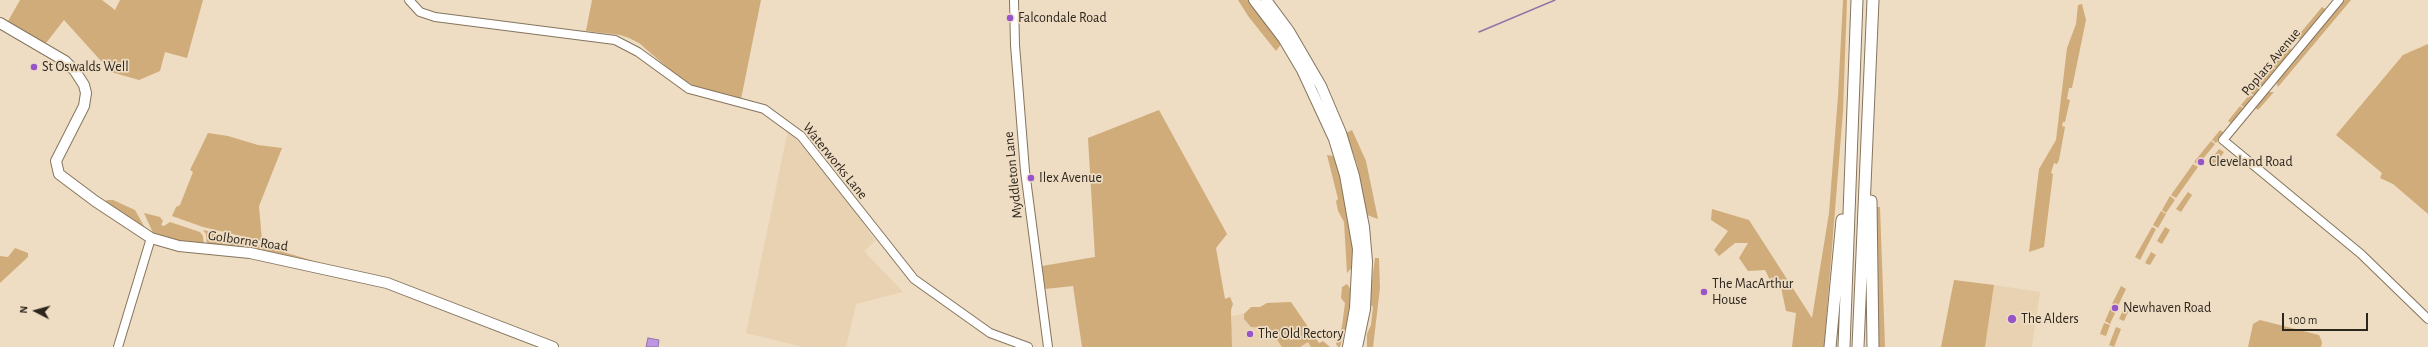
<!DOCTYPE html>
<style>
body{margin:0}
#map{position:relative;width:2428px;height:347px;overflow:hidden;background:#eedcc3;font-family:"Alegreya Sans",sans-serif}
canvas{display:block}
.north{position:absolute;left:16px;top:291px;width:40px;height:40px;-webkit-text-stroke:3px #eedcc3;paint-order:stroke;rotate:276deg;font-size:11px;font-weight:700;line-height:16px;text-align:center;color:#2d261d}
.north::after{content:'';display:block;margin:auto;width:14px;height:18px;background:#2d261d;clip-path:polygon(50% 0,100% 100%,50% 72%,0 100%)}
.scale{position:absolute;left:2282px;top:313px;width:86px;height:18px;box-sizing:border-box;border:2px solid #2d261d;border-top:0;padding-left:5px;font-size:12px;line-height:14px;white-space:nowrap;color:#2d261d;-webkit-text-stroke:3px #eedcc3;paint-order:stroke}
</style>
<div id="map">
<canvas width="2428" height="347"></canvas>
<div class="north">N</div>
<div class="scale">100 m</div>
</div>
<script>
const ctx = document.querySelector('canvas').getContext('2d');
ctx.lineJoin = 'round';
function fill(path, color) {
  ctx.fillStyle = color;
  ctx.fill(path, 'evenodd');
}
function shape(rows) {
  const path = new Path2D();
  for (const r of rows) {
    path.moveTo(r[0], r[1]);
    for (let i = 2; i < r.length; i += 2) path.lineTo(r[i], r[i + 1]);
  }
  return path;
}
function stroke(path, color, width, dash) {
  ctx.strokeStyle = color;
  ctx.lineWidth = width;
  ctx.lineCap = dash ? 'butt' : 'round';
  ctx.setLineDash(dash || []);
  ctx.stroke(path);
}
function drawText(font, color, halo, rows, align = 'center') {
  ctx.font = font + ' "Alegreya Sans",sans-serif';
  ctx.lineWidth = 3.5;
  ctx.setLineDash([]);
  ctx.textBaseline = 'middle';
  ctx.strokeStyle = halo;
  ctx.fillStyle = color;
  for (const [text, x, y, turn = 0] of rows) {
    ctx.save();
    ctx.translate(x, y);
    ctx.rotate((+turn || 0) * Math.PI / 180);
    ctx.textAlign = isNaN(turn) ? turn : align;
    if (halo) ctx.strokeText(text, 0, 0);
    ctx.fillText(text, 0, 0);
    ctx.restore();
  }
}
fill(shape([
 [788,130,854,208,875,241,864,251,903,292,856,304,846,347,803,347,746,333],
 [1994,285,2040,292,2032,347,1985,347],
 [1292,304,1319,347,1229,347,1232,316]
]), '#e8d2b2');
fill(shape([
 [20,0,102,0,115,10,120,0,203,0,187,58,165,52,160,71,139,80,111,72,64,20,46,43,7,23],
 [592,0,761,0,741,99,696,87,677,76,639,43,629,38,620,35,586,31],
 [1238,0,1250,0,1282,43,1276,51,1248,16],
 [1843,0,1847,0,1843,111,1824,347,1792,347,1796,313,1786,311,1781,287,1770,280,1765,270,1748,271,1739,258,1748,243,1735,243,1719,256,1714,250,1728,231,1711,220,1712,209,1749,220,1812,318,1829,213,1838,96],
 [2343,0,2351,0,2278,87,2276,82,2279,77],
 [2082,4,2086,20,2072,88,2069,88,2067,99,2070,100,2065,122,2063,122,2062,126,2065,127,2059,160,2057,164,2054,163,2051,173,2053,174,2044,247,2029,252,2039,169,2056,140,2067,48,2076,24,2078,5],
 [2322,7,2327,10,2302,41,2297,37],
 [2428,44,2428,214,2393,184,2380,178,2382,173,2336,135,2403,55],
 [2289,47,2293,51,2277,70,2273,66],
 [2272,67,2277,71,2255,97,2251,93],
 [2268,92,2274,92,2258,110,2254,107],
 [2250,94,2254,98,2245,108,2241,105],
 [2240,106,2244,109,2232,124,2228,121],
 [1159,110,1227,234,1216,248,1225,299,1230,297,1233,304,1231,310,1232,347,1082,347,1073,286,1045,289,1042,266,1095,257,1088,138],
 [1352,130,1366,161,1378,219,1367,215,1357,164,1346,133],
 [2220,130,2224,133,2216,143,2212,140],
 [208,133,228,136,258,145,282,148,259,206,262,241,203,227,172,216,176,207,180,205,193,172,190,170],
 [2211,141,2215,144,2198,165,2194,162],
 [2219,149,2224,152,2214,166,2209,162],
 [1327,155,1333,156,1339,169,1351,235,1354,265,1347,273,1344,222,1338,211,1336,201,1338,199],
 [2193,164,2198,167,2176,198,2171,195],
 [2188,192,2192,195,2181,212,2176,209],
 [2170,196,2175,200,2166,213,2162,210],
 [107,200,113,200,135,210,145,228,104,203],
 [1875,207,1880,207,1885,347,1878,347],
 [2161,211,2166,214,2158,228,2153,225],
 [144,213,160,217,163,221,161,225,164,226,170,222,200,232,203,236,204,246,189,245,154,235],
 [2152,227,2156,229,2140,260,2135,257],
 [2165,227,2170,230,2162,244,2157,241],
 [203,230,229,236,331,266,207,244,206,234],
 [15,248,28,253,28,257,0,283,0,256,8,257],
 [2151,252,2156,255,2150,265,2145,263],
 [1375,258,1379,258,1380,288,1373,347,1367,347,1367,334,1371,325,1373,307,1369,303],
 [1954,280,1994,285,1985,347,1941,347],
 [1347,284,1354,294,1349,329,1343,335,1340,347,1338,347,1336,344,1342,326,1345,303,1341,298,1342,287],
 [2121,286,2126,289,2118,306,2116,306,2112,304],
 [1291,302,1319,343,1323,341,1330,347,1311,347,1308,342,1300,347,1282,347,1269,328,1251,327,1244,319,1244,314,1251,307,1260,307,1267,303],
 [2112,305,2115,306,2116,311,2110,324,2105,321],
 [2124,308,2129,310,2124,321,2119,319],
 [2260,320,2319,335,2322,342,2321,347,2248,347,2253,324],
 [2104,323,2110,325,2106,336,2100,334],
 [2116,327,2121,329,2114,347,2109,345]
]), '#d0ac7a');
const water = shape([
 [648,338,659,340,658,347,646,347,648,338]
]);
fill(water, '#bf96e3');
stroke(water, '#9374a8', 1);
stroke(shape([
 [1479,32,1555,0]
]), '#9374a8', 1.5);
const tertiary = shape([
 [409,0,420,12,435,17,615,40,638,52,689,89,764,109,801,136,914,279,990,333,1028,347],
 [1014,0,1015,45,1025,171,1048,347],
 [2339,0,2223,140,2361,254,2428,319],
 [118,347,151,238]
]);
const primary = shape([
 [1254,0,1283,38,1302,70,1334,139,1345,175,1358,249,1355,308,1348,347],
 [1266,0,1289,31,1321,86,1341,133,1354,176,1364,227,1367,262,1365,309,1357,347],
 [0,23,65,61,75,71,84,85,86,93,84,106,56,161,59,174,95,201,151,238,179,246,250,253,387,283,553,347]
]);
const motorway = shape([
 [1871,201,1873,347],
 [1830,347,1842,220],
 [1844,347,1857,0],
 [1858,347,1873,0]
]);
stroke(tertiary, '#85755e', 10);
stroke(primary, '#85755e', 12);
stroke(motorway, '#85755e', 13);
stroke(tertiary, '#fff', 8);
stroke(primary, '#fff', 10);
stroke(motorway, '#fff', 11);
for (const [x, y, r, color] of [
 [1010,18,4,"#9855ca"],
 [34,67,4,"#9855ca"],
 [2201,162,4,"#9855ca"],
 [1031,178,4,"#9855ca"],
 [1704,292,4,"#9855ca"],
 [2115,308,4,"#9855ca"],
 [2012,319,5,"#9855ca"],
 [1250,334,4,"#9855ca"]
]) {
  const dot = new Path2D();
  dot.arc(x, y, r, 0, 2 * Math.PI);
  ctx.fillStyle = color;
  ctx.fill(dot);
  stroke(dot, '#eedcc3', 1.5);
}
drawText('14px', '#2d261d', '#eedcc3', [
 ["Falcondale Road",1018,18],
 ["St Oswalds Well",42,67],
 ["Cleveland Road",2209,162],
 ["Ilex Avenue",1039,178],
 ["The MacArthur",1712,284],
 ["House",1712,300],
 ["Newhaven Road",2123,308],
 ["The Alders",2021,319],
 ["The Old Rectory",1258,334]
], 'left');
drawText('14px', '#2d261d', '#eedcc3', [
 ["Poplars Avenue",2271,62,-50],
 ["Waterworks Lane",835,161,51],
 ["Myddleton Lane",1013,175,-96],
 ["Golborne Road",248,241,8]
]);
</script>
